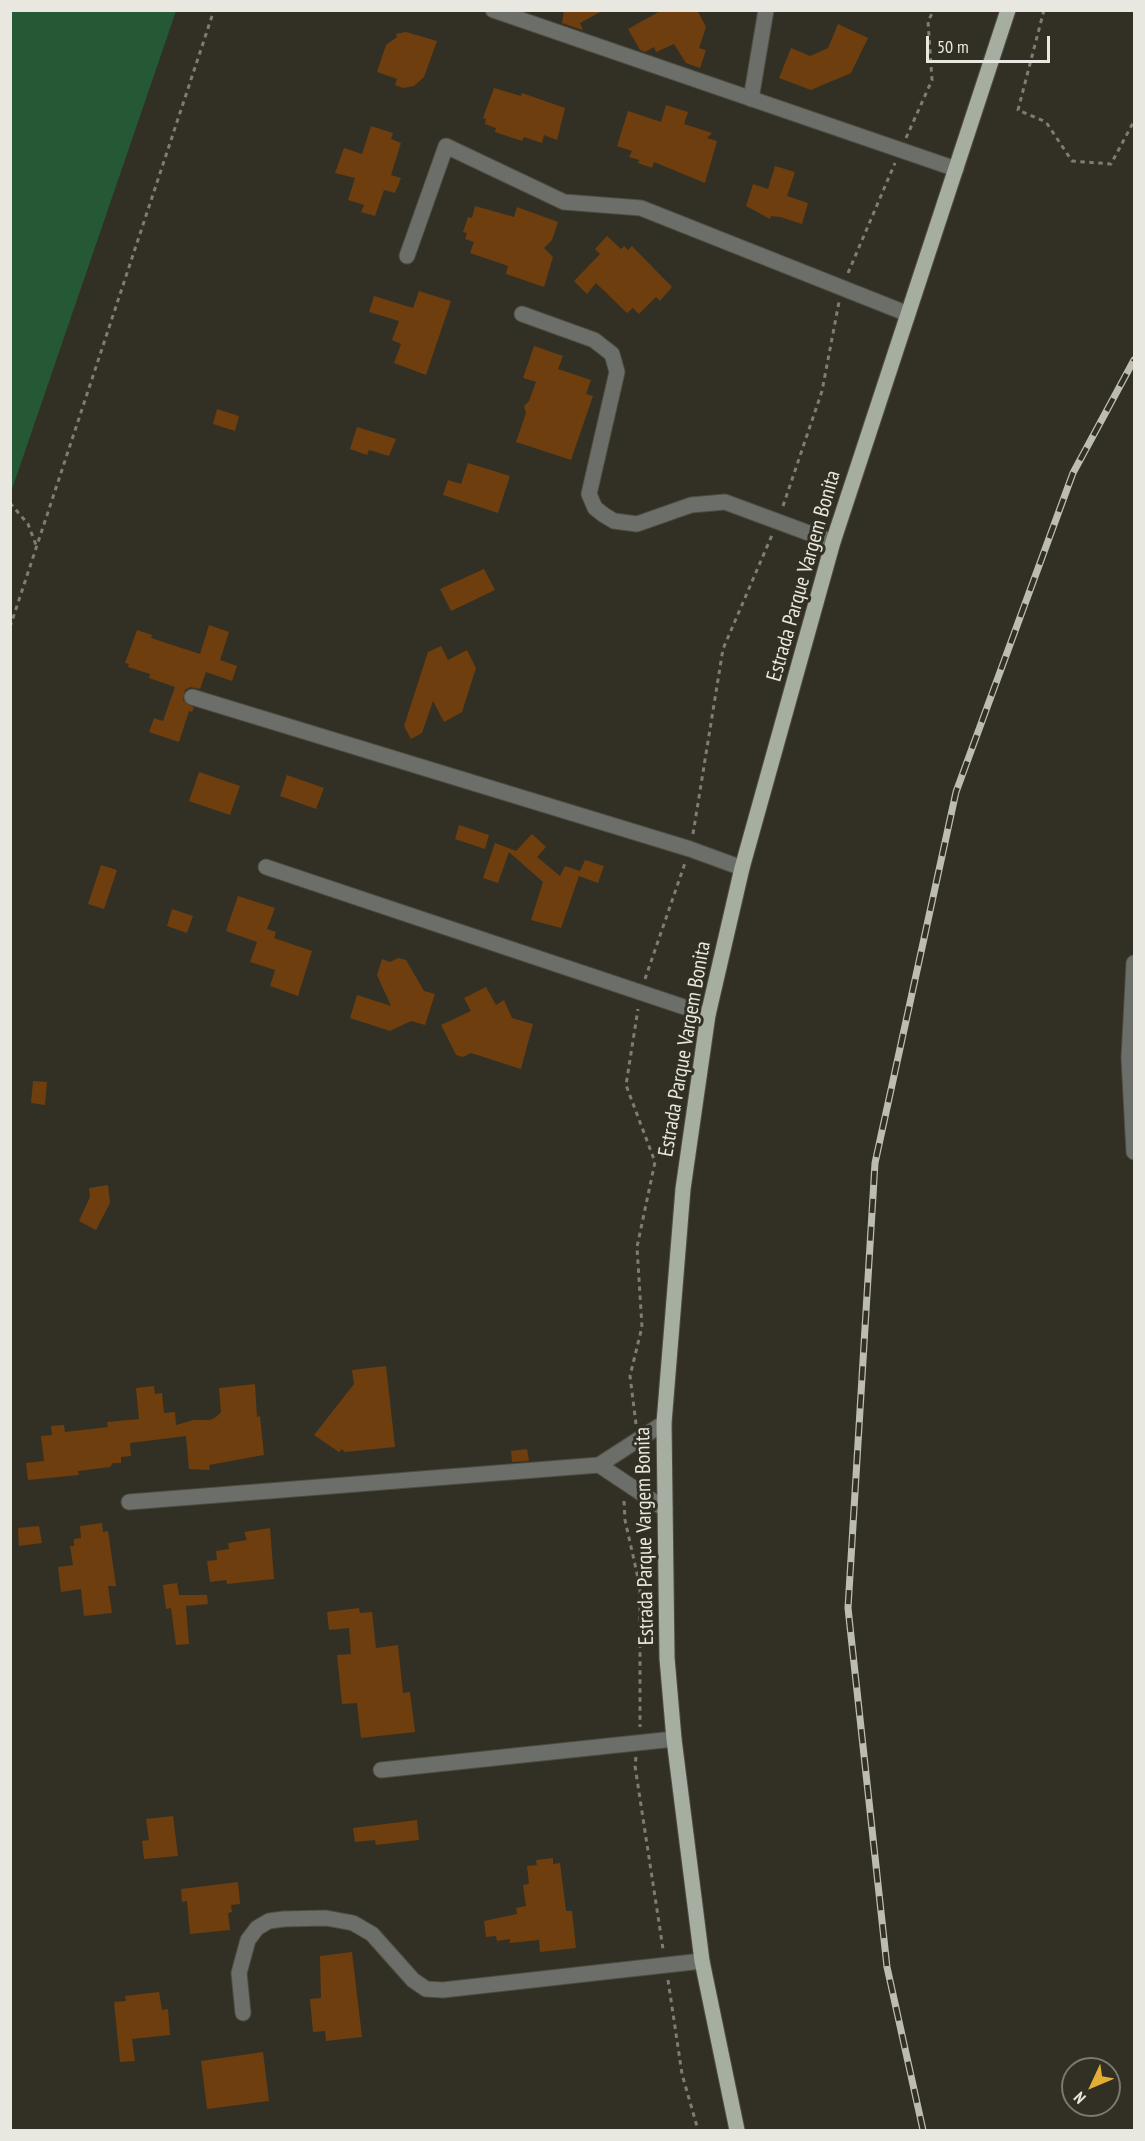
<!DOCTYPE html>
<style>
body{margin:0}
#map{position:relative;width:1145px;height:2141px;overflow:hidden;background:#323024;font-family:"PT Sans Narrow",sans-serif}
canvas{display:block}
.frame{position:absolute;inset:0;border:12px solid #e9e8e0;pointer-events:none}
.north{position:absolute;left:1061px;top:2057px;width:60px;height:60px;box-sizing:border-box;background:#323024;border:2px solid #7b7a6f;border-radius:50%;rotate:226deg;font-size:16px;font-weight:700;line-height:24px;text-align:center;color:#e9e8e0}
.north::after{content:'';display:block;margin:auto;width:21px;height:27px;background:#e2af34;clip-path:polygon(50% 0,100% 100%,50% 72%,0 100%)}
.scale{position:absolute;left:926px;top:36px;width:124px;height:27px;box-sizing:border-box;border:3px solid #e9e8e0;border-top:0;padding-left:8px;font-size:18px;line-height:21px;white-space:nowrap;color:#e9e8e0;-webkit-text-stroke:4px #323024;paint-order:stroke}
</style>
<div id="map">
<canvas width="1145" height="2141"></canvas>
<div class="frame"></div>
<div class="north">N</div>
<div class="scale">50 m</div>
</div>
<script>
const ctx = document.querySelector('canvas').getContext('2d');
ctx.lineJoin = 'round';
function fill(path, color) {
  ctx.fillStyle = color;
  ctx.fill(path, 'evenodd');
}
function shape(rows) {
  const path = new Path2D();
  for (const r of rows) {
    path.moveTo(r[0], r[1]);
    for (let i = 2; i < r.length; i += 2) path.lineTo(r[i], r[i + 1]);
  }
  return path;
}
function stroke(path, color, width, dash) {
  ctx.strokeStyle = color;
  ctx.lineWidth = width;
  ctx.lineCap = dash ? 'butt' : 'round';
  ctx.setLineDash(dash || []);
  ctx.stroke(path);
}
function drawText(font, color, halo, rows, align = 'center') {
  ctx.font = font + ' "PT Sans Narrow",sans-serif';
  ctx.lineWidth = 6;
  ctx.setLineDash([]);
  ctx.textBaseline = 'middle';
  ctx.strokeStyle = halo;
  ctx.fillStyle = color;
  for (const [text, x, y, turn = 0] of rows) {
    ctx.save();
    ctx.translate(x, y);
    ctx.rotate((+turn || 0) * Math.PI / 180);
    ctx.textAlign = isNaN(turn) ? turn : align;
    if (halo) ctx.strokeText(text, 0, 0);
    ctx.fillText(text, 0, 0);
    ctx.restore();
  }
}
fill(shape([
 [11,10,176,11,11,492,10,11]
]), '#255935');
fill(shape([
 [564,10,604,10,580,23,583,30,562,23],
 [662,10,697,10,706,27,699,48,706,50,700,68,686,63,674,44,656,52,654,47,645,52,640,50,628,29],
 [838,24,868,38,851,73,811,90,779,78,791,48,810,56,828,48],
 [406,32,437,41,424,77,414,86,403,88,395,85,397,79,377,72,386,45,397,37,396,34],
 [494,88,521,96,522,93,565,108,557,140,544,135,542,143,524,137,522,141,495,132,496,128,485,124,486,119,483,118],
 [666,105,688,112,684,124,712,133,707,138,717,141,705,183,654,162,652,168,638,163,639,160,629,157,632,151,617,146,628,111,661,122],
 [371,126,393,133,391,139,401,143,391,175,401,178,395,193,384,190,375,216,361,212,364,205,348,200,355,178,335,173,344,148,362,154],
 [775,166,795,172,787,196,808,203,802,224,780,217,771,216,770,219,746,206,753,184,768,189],
 [475,206,514,217,517,207,558,222,552,240,544,248,553,257,544,287,506,274,508,266,470,253,474,242,465,239,467,233,463,232,468,217,472,218],
 [607,236,621,249,624,246,628,250,632,246,672,287,660,301,656,297,639,314,633,308,627,313,596,283,587,294,574,281,600,254,595,249],
 [419,291,451,301,426,375,394,363,401,344,392,340,399,321,369,312,374,296,413,308],
 [534,346,563,356,558,369,591,380,586,394,593,396,571,460,516,442,526,413,524,406,529,401,536,382,523,378],
 [217,409,239,416,235,431,213,424],
 [357,427,396,439,389,456,369,450,367,455,350,449],
 [468,463,510,476,498,513,443,495,448,480,461,484],
 [484,569,495,590,451,611,440,589],
 [209,625,229,632,220,660,237,666,232,681,206,672,200,689,190,687,185,690,183,700,194,708,192,712,189,711,179,742,149,732,154,718,163,721,175,687,149,678,150,674,128,667,129,664,125,663,137,630,152,635,151,638,200,654],
 [441,646,448,660,467,650,476,668,462,712,444,722,433,701,422,733,411,739,404,726,428,652],
 [199,772,240,786,230,815,189,801],
 [287,775,324,788,316,809,280,796],
 [459,825,489,835,485,849,455,839],
 [532,834,546,847,537,857,560,876,565,866,580,871,585,860,604,866,598,883,579,876,561,928,531,920,543,882,509,852,498,883,483,878,495,843,516,851],
 [101,865,117,870,104,909,88,904],
 [238,896,275,908,267,929,276,932,274,938,312,951,298,996,270,986,275,970,250,962,257,942,226,931],
 [172,909,193,916,187,933,167,926],
 [398,958,406,960,424,991,435,994,425,1025,411,1021,390,1031,350,1018,357,995,391,1006,377,975,382,959,390,962],
 [486,987,496,1005,504,1000,512,1018,533,1024,521,1069,471,1053,463,1057,456,1055,441,1025,471,1011,464,998],
 [33,1081,47,1082,45,1105,31,1103],
 [108,1185,110,1203,96,1230,79,1221,90,1197,89,1188],
 [386,1366,395,1447,345,1452,342,1449,339,1452,314,1435,354,1384,352,1370],
 [255,1384,257,1417,260,1416,264,1455,209,1465,210,1470,189,1469,186,1436,130,1443,131,1456,121,1457,121,1463,113,1463,110,1467,78,1471,79,1475,28,1480,26,1463,44,1461,41,1436,52,1435,51,1426,64,1425,65,1432,108,1427,107,1422,139,1419,136,1388,154,1386,155,1394,162,1393,164,1413,175,1412,176,1425,194,1420,210,1420,216,1417,221,1412,219,1388],
 [527,1449,529,1461,512,1462,511,1451],
 [102,1523,103,1532,108,1531,116,1586,108,1586,112,1613,84,1616,81,1589,61,1592,58,1567,73,1565,70,1546,74,1546,74,1539,81,1538,80,1526],
 [39,1526,42,1543,19,1546,18,1528],
 [270,1528,274,1579,227,1584,226,1580,210,1582,207,1561,217,1560,216,1551,229,1549,228,1543,247,1540,244,1532],
 [177,1583,179,1595,207,1595,208,1604,186,1606,189,1644,176,1645,171,1608,166,1609,163,1585],
 [359,1608,360,1613,372,1612,376,1648,398,1645,403,1693,410,1692,415,1732,361,1738,357,1703,342,1704,337,1655,351,1654,349,1628,329,1630,327,1612],
 [173,1816,178,1856,144,1859,142,1841,149,1840,146,1819],
 [417,1820,419,1840,376,1845,375,1840,355,1842,353,1828],
 [553,1858,553,1864,560,1863,566,1911,572,1911,576,1948,540,1952,539,1940,510,1943,510,1939,497,1941,496,1936,486,1937,484,1921,517,1914,516,1908,526,1906,523,1885,529,1884,527,1866,537,1865,536,1860],
 [238,1882,240,1904,231,1905,232,1912,228,1913,230,1930,190,1934,187,1901,182,1902,181,1889],
 [352,1952,362,2037,326,2041,325,2031,313,2032,310,1999,321,1998,320,1956],
 [159,1992,162,2010,168,2009,170,2035,132,2039,135,2061,120,2062,114,2002,126,2001,125,1996],
 [263,2052,269,2101,207,2109,201,2061]
]), '#6e3e0e');
const minor = shape([
 [493,10,956,169],
 [751,99,766,10],
 [407,256,446,146,564,202,641,208,908,314],
 [522,314,594,340,612,354,617,372,589,494,595,508,604,515,614,521,637,524,691,505,725,502,833,542],
 [192,697,690,849,742,868],
 [266,867,708,1015],
 [1134,963,1129,1058,1134,1152],
 [599,1465,665,1509],
 [129,1502,599,1465,664,1423],
 [381,1770,674,1739],
 [243,2013,239,1973,248,1940,257,1928,269,1921,284,1919,326,1918,353,1923,372,1934,413,1980,426,1989,443,1990,702,1961]
]);
const major = shape([
 [737,2130,702,1961,674,1739,667,1658,664,1423,683,1189,708,1015,742,868,833,542,1008,10]
]);
stroke(minor, '#4f4d42', 17);
stroke(major, '#4f4d42', 17);
stroke(shape([
 [1044,10,1018,110,1046,122,1072,161,1111,164,1134,121],
 [906,138,932,80,928,21,934,10],
 [848,273,895,163],
 [10,503,28,524,36,545],
 [783,506,822,391,839,302],
 [10,627,214,10],
 [693,834,723,649,772,535],
 [645,979,685,863],
 [636,1424,630,1376,642,1327,637,1247,655,1162,626,1085,638,1009],
 [624,1501,625,1520,640,1587,640,1727],
 [636,1757,635,1766,663,1949],
 [668,1980,682,2074,698,2130]
]), '#7f7d73', 3, [4.5, 4.5]);
stroke(minor, '#6c6f69', 15);
stroke(major, '#a6ada1', 15);
const rail = shape([
 [923,2130,887,1967,848,1608,875,1163,956,792,1073,473,1134,360]
]);
stroke(rail, '#bdbcb3', 7);
stroke(rail, '#323024', 4.5, [14]);
drawText('21px', '#e9e8e0', '#323024', [
 ["Estrada Parque Vargem Bonita",804,576,-74],
 ["Estrada Parque Vargem Bonita",685,1049,-80],
 ["Estrada Parque Vargem Bonita",645,1536,-91]
]);
</script>
